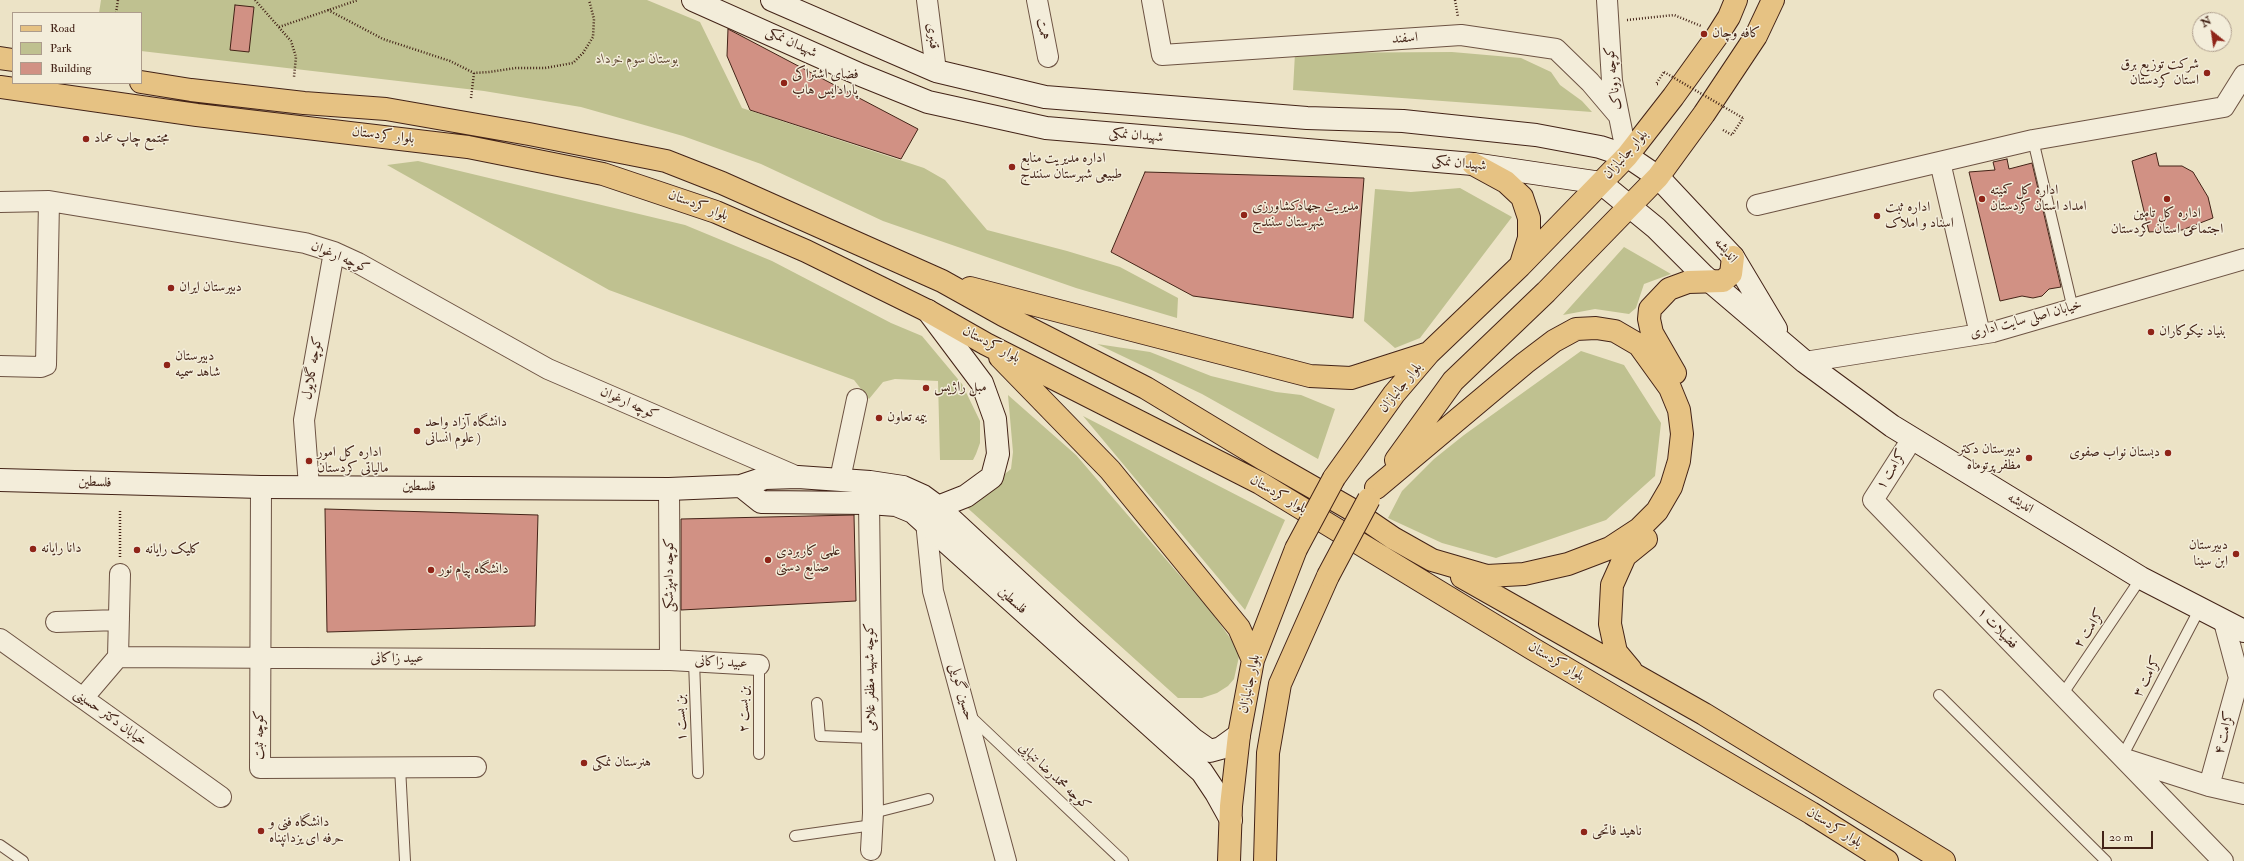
<!DOCTYPE html>
<meta charset="utf-8">
<style>
body{margin:0}
#map{position:relative;width:2244px;height:861px;overflow:hidden;background:#ece3c6;font-family:"IM FELL Double Pica",serif}
canvas{display:block}
.legend{position:absolute;left:12px;top:12px;width:130px;height:72px;box-sizing:border-box;background:#f3edda;border:1px solid #ad9c8c;margin:0;padding:5px 7px;list-style:none;font-size:12px;color:#432317}
.legend li{display:flex;align-items:center;gap:8px;height:20px}
.legend b{width:20px;border:1px solid #ad9c8c}
.north{position:absolute;left:2192px;top:12px;width:40px;height:40px;box-sizing:border-box;background:#f3edda;border:1px solid #ad9c8c;border-radius:50%;rotate:330deg;font-size:11px;font-weight:700;line-height:16px;text-align:center;color:#432317}
.north::after{content:'';display:block;margin:auto;width:14px;height:18px;background:#8f2418;clip-path:polygon(50% 0,100% 100%,50% 72%,0 100%)}
.scale{position:absolute;left:2102px;top:831px;width:51px;height:18px;box-sizing:border-box;border:2px solid #432317;border-top:0;padding-left:5px;font-size:12px;line-height:14px;white-space:nowrap;color:#432317;-webkit-text-stroke:3px #f3edda;paint-order:stroke}
</style>
<div id="map">
<canvas width="2244" height="861"></canvas>
<ul class="legend">
<li><b style="height:5px;background:#e6c283"></b>Road</li>
<li><b style="height:11px;background:#bfc190"></b>Park</li>
<li><b style="height:11px;background:#d19184"></b>Building</li>
</ul>
<div class="north">N</div>
<div class="scale">20 m</div>
</div>
<script>
const ctx = document.querySelector('canvas').getContext('2d');
ctx.lineJoin = 'round';
function fill(path, color) {
  ctx.fillStyle = color;
  ctx.fill(path, 'evenodd');
}
function shape(rows) {
  const path = new Path2D();
  for (const r of rows) {
    path.moveTo(r[0], r[1]);
    for (let i = 2; i < r.length; i += 2) path.lineTo(r[i], r[i + 1]);
  }
  return path;
}
function stroke(path, color, width, dash) {
  ctx.strokeStyle = color;
  ctx.lineWidth = width;
  ctx.lineCap = dash ? 'butt' : 'round';
  ctx.setLineDash(dash || []);
  ctx.stroke(path);
}
function drawText(font, color, halo, rows, align = 'center') {
  ctx.font = font + ' "IM FELL Double Pica",Amiri,serif';
  ctx.lineWidth = 3;
  ctx.setLineDash([]);
  ctx.textBaseline = 'middle';
  ctx.strokeStyle = halo;
  ctx.fillStyle = color;
  for (const [text, x, y, turn = 0] of rows) {
    ctx.save();
    ctx.translate(x, y);
    ctx.rotate((+turn || 0) * Math.PI / 180);
    ctx.textAlign = isNaN(turn) ? turn : align;
    if (halo) ctx.strokeText(text, 0, 0);
    ctx.fillText(text, 0, 0);
    ctx.restore();
  }
}
fill(shape([
 [101,0,647,0,700,22,742,108,924,168,945,180,987,230,1067,251,1120,267,1178,298,1177,318,1076,288,883,221,761,164,683,136,581,107,484,91,141,51,141,13,99,13],
 [1452,52,1521,58,1551,72,1560,85,1582,101,1592,112,1293,90,1295,53],
 [418,161,685,225,772,261,891,323,922,336,962,384,980,421,980,443,976,454,973,460,940,460,938,381,895,379,883,382,869,399,854,380,609,290,387,165],
 [1460,188,1512,217,1420,338,1395,348,1364,321,1375,189,1411,192],
 [1624,247,1671,274,1644,284,1636,308,1629,314,1595,309,1563,315],
 [1097,344,1150,352,1211,376,1276,392,1301,395,1335,409,1318,459,1202,394],
 [1581,351,1624,365,1661,423,1655,476,1606,520,1496,558,1442,543,1388,518,1402,491,1434,459,1464,435],
 [1008,395,1076,455,1213,614,1240,652,1234,679,1228,686,1217,693,1202,698,1178,698,962,503,984,491,1011,469,1013,452],
 [1083,416,1285,520,1245,610]
]), '#bfc190');
const building = shape([
 [235,5,254,7,249,52,230,50,235,5],
 [728,29,918,129,901,159,750,110,727,56,728,29],
 [2156,153,2159,166,2182,166,2193,172,2208,197,2213,218,2182,230,2149,232,2132,161,2156,153],
 [2007,159,2009,169,2032,163,2061,287,2049,289,2042,296,2033,298,2022,296,2000,301,1969,172,1995,170,1993,162,2007,159],
 [1145,172,1364,178,1353,318,1193,296,1111,252,1145,172],
 [325,509,538,515,535,626,327,632,325,509],
 [854,515,856,601,681,610,681,519,854,515]
]);
fill(building, '#d19184');
stroke(building, '#432317', 1);
const lane = shape([
 [2033,140,2073,309],
 [694,661,698,773],
 [759,665,759,754],
 [1939,695,2106,861],
 [2062,695,2141,578],
 [817,703,820,736,872,738],
 [971,717,1123,861],
 [2122,757,2199,610],
 [400,767,405,861],
 [873,813,928,799],
 [795,836,873,825],
 [0,845,23,861]
]);
const street = shape([
 [927,0,936,71],
 [1037,0,1048,57],
 [1152,0,1162,55,1461,35,1556,49,1590,82,1618,115],
 [1607,0,1612,81,1627,156],
 [1940,162,1980,334],
 [0,202,49,201],
 [1757,205,2033,140,2224,107,2244,75],
 [1805,362,1993,332,2244,259],
 [0,366,41,367,46,365,49,201,305,243,334,252,358,263,548,369,798,477],
 [1912,439,1873,500,2223,861],
 [840,479,857,399],
 [309,486,304,420,334,252],
 [261,487,260,768,476,767],
 [669,489,670,660],
 [869,503,873,813,871,850],
 [931,515,926,522,933,591,1006,861],
 [56,622,119,620],
 [2224,622,2239,678,2244,682],
 [0,639,221,797],
 [118,657,670,660,759,665],
 [118,657,120,574],
 [83,698,118,657],
 [2125,759,2209,786,2244,794],
 [2209,786,2239,678]
]);
const secondary = shape([
 [693,0,861,75,928,102,1046,128,1473,164,1601,183,1656,228,1704,276,1805,362,1892,426,2141,578,2244,631],
 [772,0,936,71,1045,97,1307,118,1403,121,1536,135,1600,147,1627,156,1658,177,1733,257,1776,329],
 [928,311,982,383,995,419,998,454,992,477,966,496,938,507],
 [0,480,261,487,669,489,741,486,765,478,798,477,870,482,903,487,923,496,938,507,1072,631,1193,739,1210,751,1221,748,1239,735],
 [741,486,761,502,869,503,896,505,913,512,1202,772,1216,793,1231,820]
]);
const primary = shape([
 [0,58,13,60],
 [141,82,191,90,304,103,386,109,529,134,666,161,722,183,942,281,1003,315,1146,388,1265,460,1349,508,1393,538,1432,560,1487,576,1524,574,1568,564,1610,548,1639,529,1657,511,1671,487,1679,461,1682,434,1679,410,1670,388,1639,345,1615,331,1596,328,1576,329,1554,341,1525,363,1376,488],
 [0,87,197,115,468,147,603,174,716,212,806,251,928,311,986,344,1260,483,1533,649,1811,813,1887,861],
 [1473,164,1506,182,1522,197,1529,218,1529,238,1521,264],
 [970,288,1310,376,1351,378,1429,353],
 [1000,357,1110,470,1239,628,1253,660],
 [1675,373,1652,333,1649,319,1650,309,1669,289,1688,282,1723,281,1731,274,1733,257],
 [1396,460,1453,381,1546,292,1658,177,1704,114,1756,36,1773,0],
 [1334,478,1394,394,1429,353,1520,266,1627,156,1673,97,1717,36,1729,17,1736,0],
 [1462,577,1704,714,1944,861],
 [1631,670,1616,652,1610,624,1612,585,1625,556,1646,539],
 [1229,861,1231,806,1239,735,1253,660,1296,549],
 [1265,861,1268,753,1280,684,1328,576]
]);
stroke(lane, '#6d5343', 12);
stroke(street, '#6d5343', 22);
stroke(secondary, '#432317', 24);
stroke(primary, '#432317', 24);
stroke(shape([
 [255,0,291,41,296,57,294,77],
 [1455,0,1458,17],
 [328,10,383,39,450,61,474,73,489,72,516,68,545,68,573,63,583,53,593,37,594,19,589,0],
 [116,13,118,0],
 [1627,20,1674,15,1701,26],
 [279,27,358,0],
 [1658,84,1656,84,1664,72],
 [471,98,474,73],
 [1723,130,1732,135,1743,118],
 [120,557,120,509]
]), '#432317', 2.5, [1, 2]);
stroke(lane, '#f3edda', 10);
stroke(street, '#f3edda', 20);
stroke(secondary, '#f3edda', 22);
stroke(primary, '#e6c283', 22);
const primaryBridge = shape([
 [1296,549,1334,478],
 [1328,576,1369,499]
]);
stroke(primaryBridge, '#432317', 24, []);
stroke(shape([
 [1664,72,1743,118]
]), '#432317', 2.5, [1, 2]);
stroke(primaryBridge, '#e6c283', 22);
for (const [x, y, r, color] of [
 [1704,34,4,"#8f2418"],
 [2207,73,4,"#8f2418"],
 [784,83,4,"#8f2418"],
 [86,139,4,"#8f2418"],
 [1012,167,4,"#8f2418"],
 [1982,199,4,"#8f2418"],
 [2167,199,4,"#8f2418"],
 [1244,215,4,"#8f2418"],
 [1877,216,4,"#8f2418"],
 [171,288,4,"#8f2418"],
 [2151,332,4,"#8f2418"],
 [167,365,4,"#8f2418"],
 [926,388,4,"#8f2418"],
 [879,418,4,"#8f2418"],
 [417,431,4,"#8f2418"],
 [2168,453,4,"#8f2418"],
 [2029,458,4,"#8f2418"],
 [309,461,4,"#8f2418"],
 [33,549,4,"#8f2418"],
 [137,550,4,"#8f2418"],
 [2236,554,4,"#8f2418"],
 [768,560,4,"#8f2418"],
 [431,570,4,"#8f2418"],
 [584,763,4,"#8f2418"],
 [261,831,4,"#8f2418"],
 [1584,832,4,"#8f2418"]
]) {
  const dot = new Path2D();
  dot.arc(x, y, r, 0, 2 * Math.PI);
  ctx.fillStyle = color;
  ctx.fill(dot);
  stroke(dot, '#f3edda', 1.5);
}
drawText('14px', '#432317', '#f3edda', [
 ["همت",1042,29,79],
 ["قنبری",932,36,83],
 ["اسفند",1405,39,-4],
 ["شهیدان نمکی",791,43,25],
 ["کوچه روناک",1614,78,-97],
 ["بلوار کردستان",383,136,7],
 ["شهیدان نمکی",1136,136,5],
 ["بلوار جانبازان",1626,155,-49],
 ["شهیدان نمکی",1459,164,6],
 ["بلوار کردستان",698,206,21],
 ["اندیشه",1725,251,51],
 ["کوچه ارغوان",340,258,23],
 ["خیابان اصلی سایت اداری",2026,320,-15],
 ["بلوار کردستان",991,345,28],
 ["کوچه گلایول",313,368,-80],
 ["بلوار جانبازان",1401,388,-51],
 ["کوچه ارغوان",629,404,24],
 ["کرامت ۱",1892,470,-58],
 ["فلسطین",95,483,2],
 ["فلسطین",419,487,1],
 ["بلوار کردستان",1278,495,30],
 ["اندیشه",2020,504,31],
 ["کوچه دامپزشکی",670,575,-90],
 ["فلسطین",1012,601,42],
 ["فضیلات ۱",1997,629,46],
 ["کرامت ۲",2090,629,-56],
 ["عبید زاکانی",397,659],
 ["بلوار کردستان",1556,662,31],
 ["عبید زاکانی",721,663,3],
 ["کوچه شهید مظفر غلامی",871,677,-91],
 ["کرامت ۳",2148,677,-62],
 ["بلوار جانبازان",1250,684,-78],
 ["حسین گویلی",961,692,75],
 ["بن بست ۲",745,709,-90],
 ["خیابان دکتر حسینی",110,718,36],
 ["بن بست ۱",682,718,-92],
 ["کرامت ۴",2225,733,-75],
 ["کوچه ثبت",260,735,-90],
 ["کوچه محمدرضا تنهایی",1054,777,43],
 ["بلوار کردستان",1834,828,32]
]);
drawText('14px', '#432317', '#f3edda', [
 ["کافه وچان",1712,34],
 ["شرکت توزیع برق",2199,65,"right"],
 ["استان کردستان",2199,81,"right"],
 ["فضای اشتراکی",792,75],
 ["پارادایس هاب",792,91],
 ["مجتمع چاپ عماد",94,139],
 ["اداره مدیریت منابع",1020,159],
 ["طبیعی شهرستان سنندج",1020,175],
 ["اداره کل کمیته",1990,191],
 ["امداد استان کردستان",1990,207],
 ["مدیریت جهادکشاورزی",1252,207],
 ["شهرستان سنندج",1252,223],
 ["اداره ثبت",1885,208],
 ["اسناد و املاک",1885,224],
 ["اداره کل تامین",2167,214,"center"],
 ["اجتماعی استان کردستان",2167,230,"center"],
 ["دبیرستان ایران",179,288],
 ["بنیاد نیکوکاران",2159,332],
 ["دبیرستان",175,357],
 ["شاهد سمیه",175,373],
 ["مبل راژیس",934,388],
 ["بیمه تعاون",887,418],
 ["دانشگاه آزاد واحد",425,423],
 ["علوم انسانی )",425,439],
 ["دبیرستان دکتر",2021,450,"right"],
 ["مظفر پرتوماه",2021,466,"right"],
 ["اداره کل امور",317,453],
 ["مالیاتی کردستان",317,469],
 ["دبستان نواب صفوی",2160,453,"right"],
 ["دبیرستان",2228,546,"right"],
 ["ابن سینا",2228,562,"right"],
 ["دانا رایانه",41,549],
 ["کلیک رایانه",145,550],
 ["علمی کاربردی",776,552],
 ["صنایع دستی",776,568],
 ["دانشگاه پیام نور",439,570],
 ["هنرستان نمکی",592,763],
 ["دانشگاه فنی و",269,823],
 ["حرفه ای یزدانپناه",269,839],
 ["ناهید فاتحی",1592,832]
], 'left');
drawText('italic 14px', '#624a35', '#f3edda', [
 ["بوستان سوم خرداد",637,60]
]);
</script>
